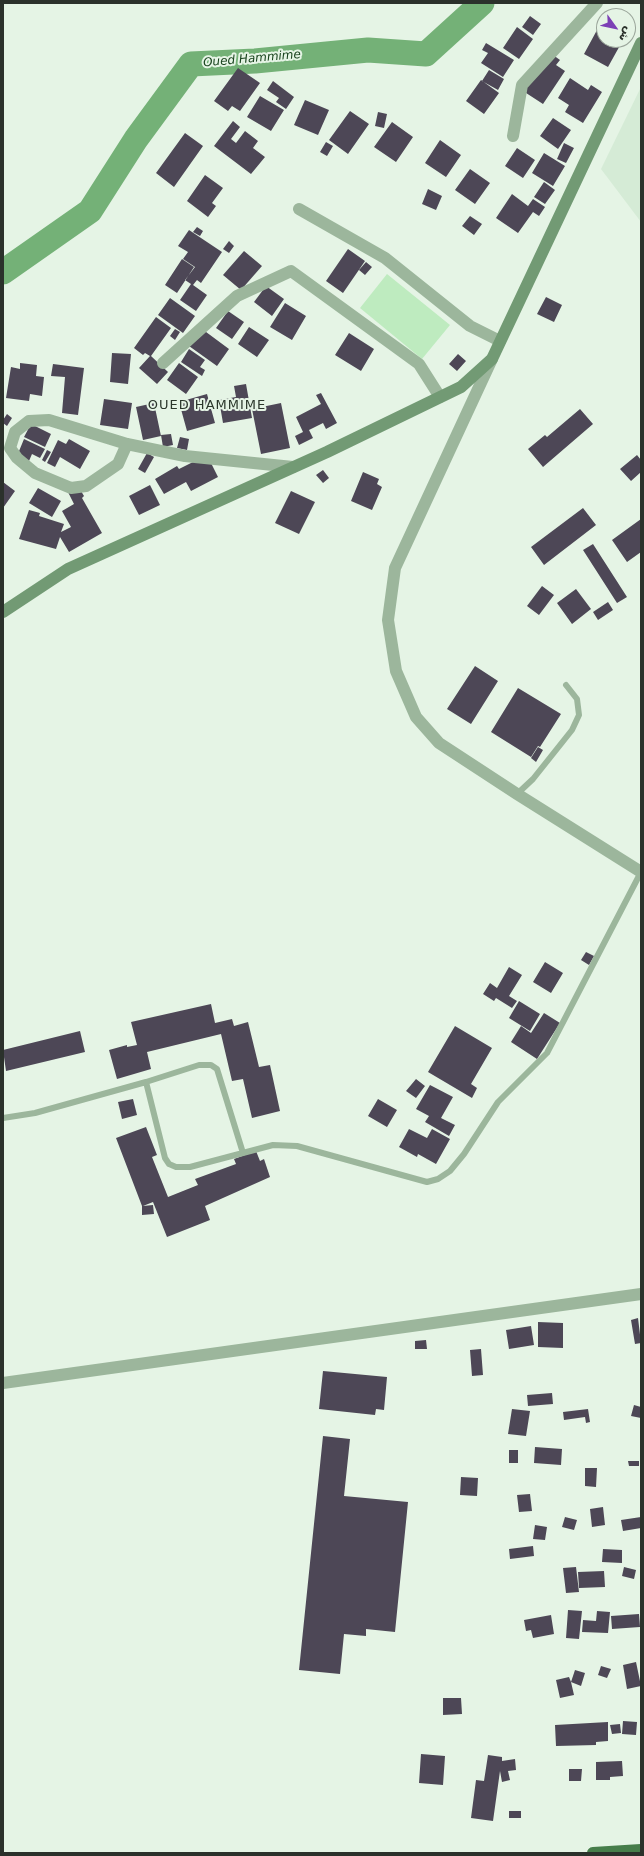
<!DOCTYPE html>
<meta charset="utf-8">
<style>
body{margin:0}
#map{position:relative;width:644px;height:1856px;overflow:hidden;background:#e5f4e5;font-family:"DejaVu Sans",Vazirmatn,sans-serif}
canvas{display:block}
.frame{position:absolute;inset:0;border:4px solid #2b312b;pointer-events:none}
.north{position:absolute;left:596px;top:8px;width:40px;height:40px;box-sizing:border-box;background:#e5f4e5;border:1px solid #9ba69b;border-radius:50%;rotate:123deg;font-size:11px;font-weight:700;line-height:16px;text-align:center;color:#2b312b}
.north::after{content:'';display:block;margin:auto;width:14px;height:18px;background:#7c40b5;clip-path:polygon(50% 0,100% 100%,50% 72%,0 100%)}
</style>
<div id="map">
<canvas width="644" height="1856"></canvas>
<div class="frame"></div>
<div class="north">ش</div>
</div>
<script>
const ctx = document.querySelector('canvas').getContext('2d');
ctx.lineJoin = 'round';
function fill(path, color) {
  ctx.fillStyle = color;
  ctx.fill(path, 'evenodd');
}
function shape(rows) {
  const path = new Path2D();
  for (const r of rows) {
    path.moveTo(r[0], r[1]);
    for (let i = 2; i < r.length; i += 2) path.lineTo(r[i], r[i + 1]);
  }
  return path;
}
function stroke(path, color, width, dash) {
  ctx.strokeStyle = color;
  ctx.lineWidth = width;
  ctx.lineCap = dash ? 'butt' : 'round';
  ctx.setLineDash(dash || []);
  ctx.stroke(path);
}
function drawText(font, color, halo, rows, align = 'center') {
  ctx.font = font + ' "DejaVu Sans",sans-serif';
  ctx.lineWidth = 4;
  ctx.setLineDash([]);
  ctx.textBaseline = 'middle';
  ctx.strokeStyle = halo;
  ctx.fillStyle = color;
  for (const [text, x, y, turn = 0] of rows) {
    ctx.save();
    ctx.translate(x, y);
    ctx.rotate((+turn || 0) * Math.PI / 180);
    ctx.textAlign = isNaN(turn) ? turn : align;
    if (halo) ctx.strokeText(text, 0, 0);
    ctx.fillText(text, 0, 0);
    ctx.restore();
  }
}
fill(shape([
 [641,87,641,222,601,169]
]), '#d5ebd6');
fill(shape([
 [387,274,450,325,422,359,360,308]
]), '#beebbf');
stroke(shape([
 [3,272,90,211,136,139,191,64,255,61,368,50,426,54,482,3]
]), '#74b177', 25);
fill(shape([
 [530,16,541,24,533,35,522,27],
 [603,19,604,40,623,40,608,67,584,54],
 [517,27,533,39,519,59,503,48],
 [486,43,514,60,503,77,481,63,488,53,482,50],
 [549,52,560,60,556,65,565,71,543,104,523,91],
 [238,68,260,83,240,111,232,106,228,111,214,101],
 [489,70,504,79,498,90,482,81],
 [570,78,588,90,591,85,602,92,583,123,565,112,569,105,558,98],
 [481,80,499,93,484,114,466,101],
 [273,81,294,97,286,109,276,102,279,98,267,90],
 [260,96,284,110,271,131,247,117],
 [305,100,329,110,318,135,294,125],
 [350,111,369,124,348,154,329,140],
 [378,112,387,114,384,128,375,126],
 [553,118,571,130,558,149,540,136],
 [233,121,240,127,231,139,236,143,245,131,258,141,253,148,265,157,251,174,214,146],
 [392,122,413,137,396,162,374,147],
 [185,133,203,146,174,187,156,173],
 [440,140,461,155,446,177,425,163],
 [326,142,333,146,327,156,320,152],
 [564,143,574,148,566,163,557,159],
 [517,148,535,160,523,178,505,166],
 [544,153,565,166,553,186,532,173],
 [470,169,490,183,475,204,455,190],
 [205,175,223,188,212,203,216,206,208,217,187,201],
 [544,182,555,190,545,204,534,197],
 [428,189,442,196,436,210,422,204],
 [512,194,528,206,533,199,545,207,539,216,533,212,518,233,496,218],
 [470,216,482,224,474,235,462,226],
 [197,227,203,231,200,236,193,232],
 [189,230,222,252,201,283,197,280,193,285,207,295,196,311,180,300,191,284,185,280,195,267,183,259,188,252,178,246],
 [229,241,234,246,229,253,223,249],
 [348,249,365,261,343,293,326,281],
 [244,251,262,266,241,290,223,275],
 [182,259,194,267,177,293,165,285],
 [366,262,372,267,365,275,359,270],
 [266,286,284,299,272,316,254,302],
 [546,297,562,305,554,322,537,314],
 [170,298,195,316,183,333,158,315],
 [285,303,306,316,292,340,270,327],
 [228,311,244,322,232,339,216,328],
 [156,317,171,328,151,356,168,372,157,384,139,368,150,356,145,353,143,355,134,348],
 [249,327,269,340,257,357,238,344],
 [175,329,180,332,175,340,170,336],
 [202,329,229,349,217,366,189,346],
 [349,333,374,349,361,371,335,355],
 [189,349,205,360,200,367,205,370,202,376,181,362],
 [112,353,131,354,128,384,110,382],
 [458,354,466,361,457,371,449,364],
 [20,363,37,365,36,376,44,377,42,396,30,394,29,401,6,398,11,367,20,369],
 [179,363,198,377,186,394,167,380],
 [53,364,84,368,78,415,62,413,65,377,51,376],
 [246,384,252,418,223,423,219,400,236,397,234,386],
 [321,393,337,423,326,429,323,423,309,430,313,438,299,445,295,436,303,432,296,417,321,404,316,395],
 [207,394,215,423,187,431,179,402],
 [104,399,132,403,128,429,100,425],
 [154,403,161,436,143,440,136,407],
 [281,403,290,448,261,454,252,409],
 [580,409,593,424,543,467,528,449,545,435,547,437],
 [7,414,12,418,7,426,3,423,3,420],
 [31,424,51,434,45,447,24,437],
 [171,434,173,445,163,447,161,435],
 [180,437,189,439,187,450,177,448],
 [24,439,45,449,40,458,32,454,29,461,17,456],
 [69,439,90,451,80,469,60,457,55,467,47,463,58,440,66,444],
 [47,450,51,452,45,462,42,460],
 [147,453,154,457,145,473,138,469],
 [207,455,218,477,191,491,186,482,164,494,155,479,177,466,179,469],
 [637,455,641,460,641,472,631,481,620,469],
 [323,470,329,478,323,483,316,475],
 [363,472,379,479,377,484,382,487,372,510,351,501],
 [3,482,15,491,3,508],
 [150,485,160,505,139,515,129,496],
 [78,486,84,496,82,498,102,533,69,552,60,537,56,549,19,539,29,510,40,513,39,516,64,524,61,532,71,527,62,511,74,504,68,492],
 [38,488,61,501,52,517,29,503],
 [291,491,315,502,299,534,275,523],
 [583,508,596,525,544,565,531,547],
 [641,519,641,552,627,562,612,540],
 [593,544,627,597,617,603,583,550],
 [542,586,554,595,539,615,527,606],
 [576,589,591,609,572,624,557,603],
 [608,602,613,610,598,620,593,612],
 [475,666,498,681,471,724,447,709],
 [518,688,561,714,540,747,538,746,531,757,491,732],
 [538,747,543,750,536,762,531,758],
 [586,952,594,956,589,965,581,960],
 [545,962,563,973,551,993,533,982],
 [509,967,522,975,509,996,517,1001,512,1008,496,998,494,1001,483,994,490,983,497,988],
 [519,1001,540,1014,530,1031,509,1018],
 [211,1004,215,1023,232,1019,234,1026,248,1022,259,1067,270,1065,280,1111,252,1118,243,1079,232,1081,221,1034,147,1052,151,1069,117,1079,109,1050,127,1045,127,1047,137,1045,131,1022],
 [544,1013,560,1023,537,1059,511,1042,521,1026,531,1033],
 [455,1026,492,1048,471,1084,477,1088,472,1098,428,1072],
 [80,1031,85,1052,6,1071,3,1050],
 [416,1079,425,1086,416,1098,406,1091],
 [430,1085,453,1097,441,1118,455,1125,449,1136,425,1122,429,1116,416,1109],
 [133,1099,137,1115,122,1119,118,1102],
 [378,1099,397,1110,387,1127,368,1116],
 [146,1127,157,1155,152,1157,168,1197,198,1185,195,1179,236,1164,234,1159,256,1151,260,1161,264,1159,270,1177,205,1206,210,1220,167,1237,153,1202,143,1206,153,1205,154,1214,142,1215,142,1206,116,1138],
 [409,1129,427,1138,432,1129,450,1139,436,1164,418,1154,417,1157,399,1147],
 [638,1318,641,1343,635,1344,631,1320],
 [538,1322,563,1323,563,1348,538,1347],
 [531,1326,534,1345,509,1349,506,1330],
 [426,1340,427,1349,415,1349,415,1341],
 [481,1349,483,1375,472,1376,470,1350],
 [323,1371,387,1377,384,1410,376,1409,375,1415,319,1409],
 [552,1393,553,1404,528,1406,527,1395],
 [634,1405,641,1407,641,1418,631,1416],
 [512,1409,530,1411,526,1436,508,1434],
 [588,1409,590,1422,586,1423,585,1417,564,1420,563,1412],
 [323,1436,350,1439,344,1496,408,1502,395,1632,366,1629,366,1636,344,1634,340,1674,299,1670],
 [535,1447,562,1449,561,1465,534,1463],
 [509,1450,518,1450,518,1463,509,1463],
 [628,1461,639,1461,639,1466,629,1466],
 [585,1468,597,1468,596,1487,585,1486],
 [461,1477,478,1478,477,1496,460,1495],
 [530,1494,532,1511,519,1512,517,1495],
 [603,1507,605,1525,592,1527,590,1509],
 [565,1517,577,1520,574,1530,562,1527],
 [641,1517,641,1528,623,1531,621,1520],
 [535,1525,547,1527,545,1540,533,1539],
 [533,1546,534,1556,510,1559,509,1549],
 [603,1549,622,1550,622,1563,602,1562],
 [576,1567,579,1592,566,1593,563,1568],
 [624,1567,636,1570,634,1579,622,1576],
 [604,1571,605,1587,579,1588,578,1572],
 [568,1610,582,1611,579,1639,566,1638],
 [597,1611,610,1612,608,1633,582,1632,583,1620,596,1621],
 [639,1614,640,1627,612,1629,611,1616],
 [551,1615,554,1634,533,1638,531,1630,526,1631,524,1620],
 [636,1662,641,1686,627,1689,623,1665],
 [601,1666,611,1669,607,1678,598,1675],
 [575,1670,585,1673,581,1686,571,1682,574,1695,560,1698,556,1680,569,1677,571,1682],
 [443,1698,461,1698,462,1714,443,1715],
 [623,1721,637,1722,636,1735,622,1734],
 [608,1722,608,1741,596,1742,596,1745,556,1746,555,1725],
 [620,1724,621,1733,612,1734,610,1725],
 [421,1754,445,1756,443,1785,419,1783],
 [488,1755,502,1757,502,1761,515,1759,516,1770,508,1771,510,1780,502,1782,500,1771,493,1821,471,1818,476,1780,484,1781],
 [622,1761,623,1776,610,1777,610,1780,596,1780,596,1762],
 [569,1769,582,1769,581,1781,569,1781],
 [509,1811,521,1811,521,1818,509,1818]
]), '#4d4756');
stroke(shape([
 [517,794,533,779,572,730,579,715,577,699,566,685],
 [146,1082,199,1065,211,1065,217,1069,243,1153],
 [3,1118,35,1113,146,1082,165,1158,169,1164,176,1167,190,1167,273,1145,297,1146,427,1182,438,1179,450,1171,464,1154,498,1102,547,1053,641,872]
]), '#9cb69c', 6);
stroke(shape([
 [513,136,522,85,597,3],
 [299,209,385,258,470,326,500,341],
 [492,359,395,568,388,620,396,671,416,717,439,743,517,794,641,872],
 [163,363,237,296,291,271,419,364,440,397],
 [127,444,118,464,86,486,71,488,35,473,17,458,10,448,15,432,29,421,49,420,127,444,185,456,293,467],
 [3,1383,641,1294]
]), '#9cb69c', 12);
stroke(shape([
 [3,612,68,569,327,452,461,387,492,359,641,43]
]), '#729a74', 12);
stroke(shape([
 [593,1853,641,1850]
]), '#467d4a', 12);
drawText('italic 12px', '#17421c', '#e5f4e5', [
 ["Oued Hammime",252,59,-5]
]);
ctx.letterSpacing = '1px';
drawText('13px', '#2b372b', '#e5f4e5', [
 ["OUED HAMMIME",207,406]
]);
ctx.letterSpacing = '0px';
</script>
